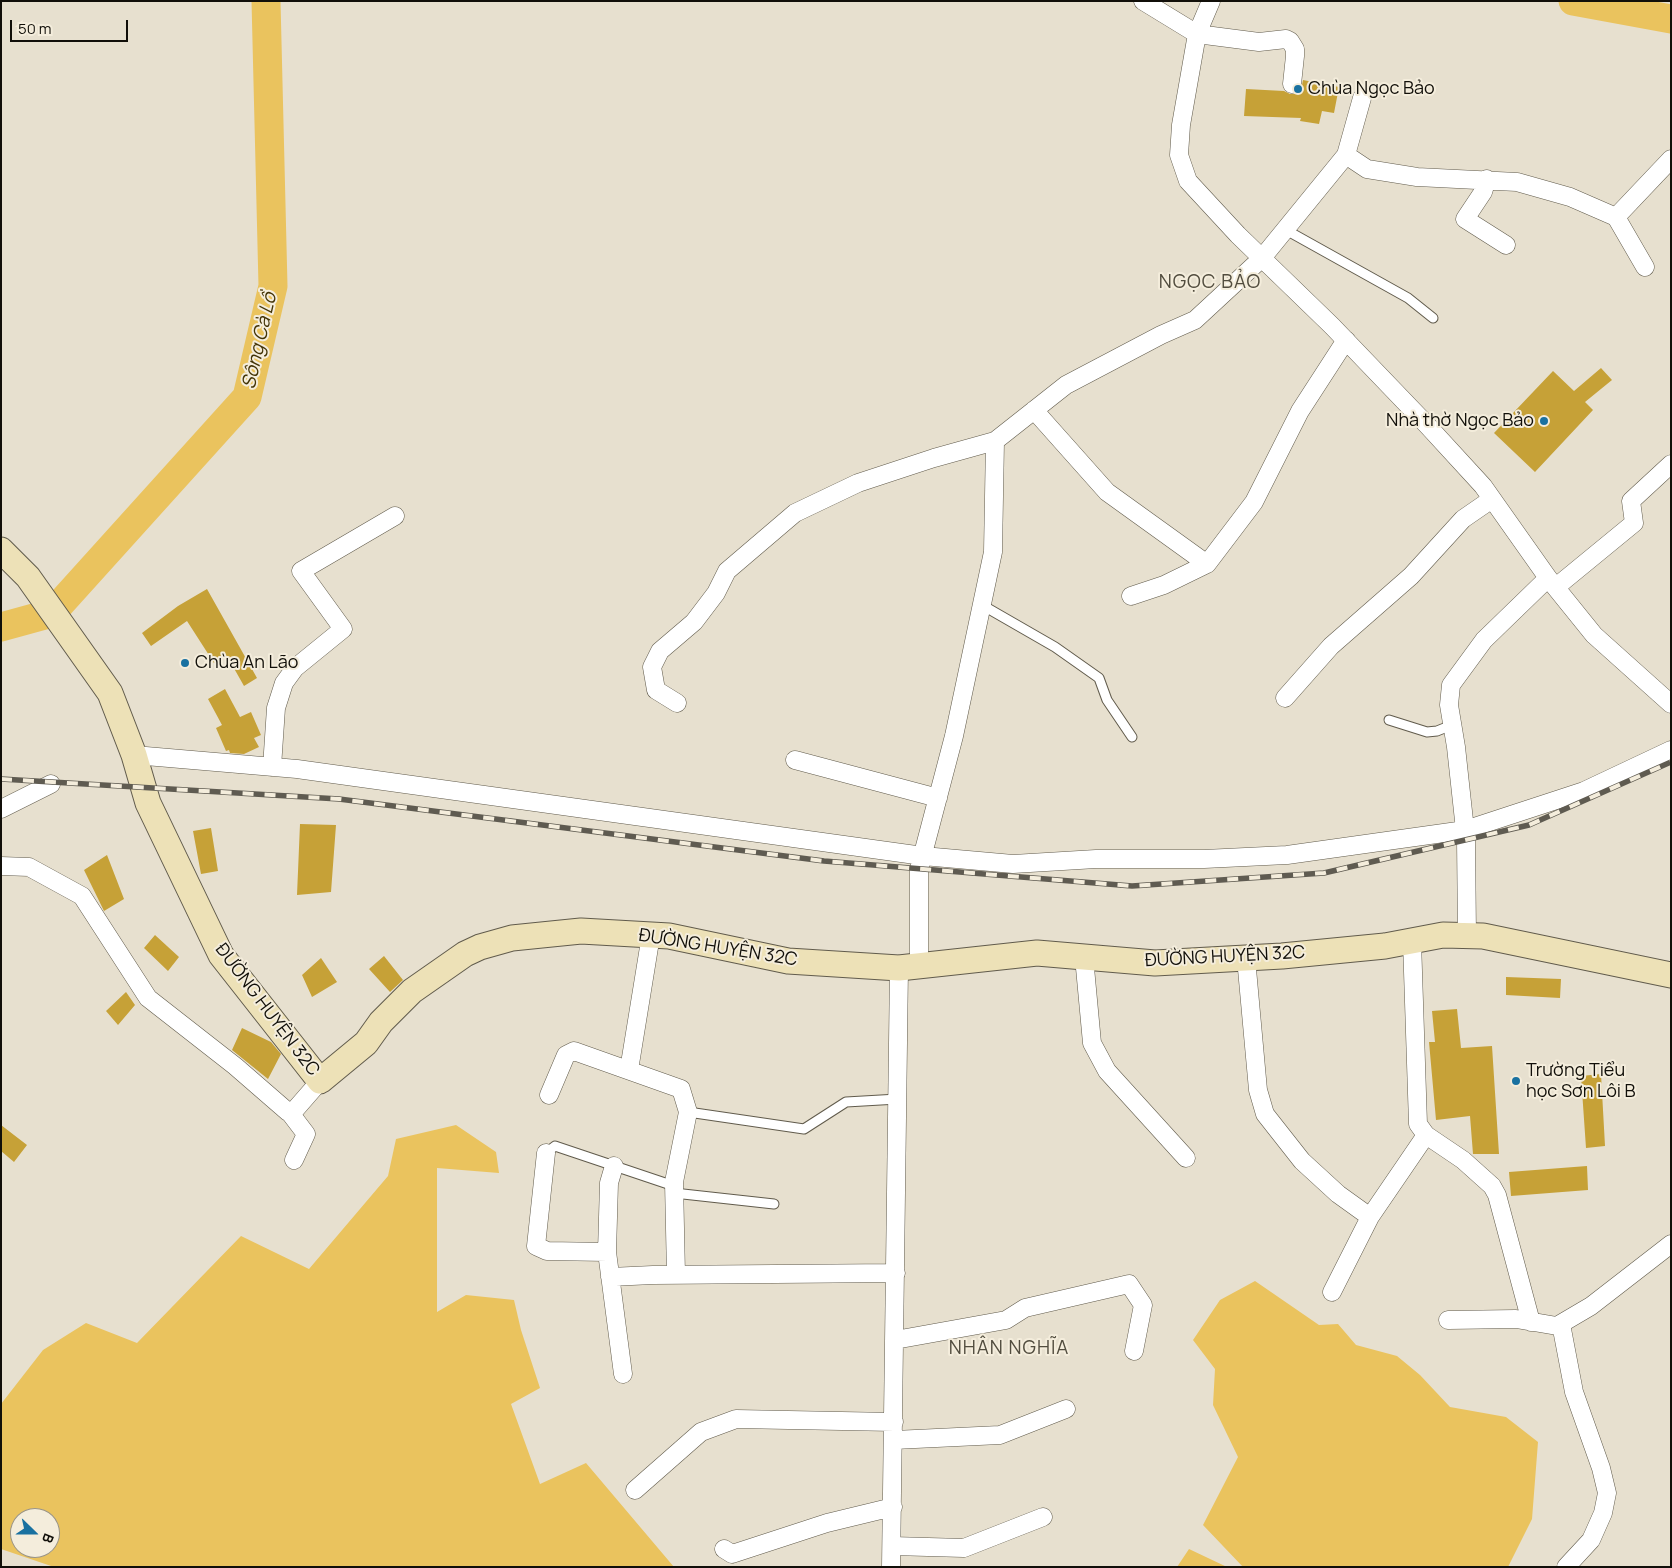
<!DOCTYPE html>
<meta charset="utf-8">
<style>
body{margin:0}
#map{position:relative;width:1672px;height:1568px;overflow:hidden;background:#e7e0cf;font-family:Manrope,sans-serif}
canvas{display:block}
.frame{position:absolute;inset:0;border:2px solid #110f09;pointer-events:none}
.north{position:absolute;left:10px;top:1508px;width:50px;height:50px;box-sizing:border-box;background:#f4eddc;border:1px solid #999488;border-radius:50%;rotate:112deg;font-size:14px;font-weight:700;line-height:20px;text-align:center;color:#110f09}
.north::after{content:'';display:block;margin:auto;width:18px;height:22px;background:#1971a0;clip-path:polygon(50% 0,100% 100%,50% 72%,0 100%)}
.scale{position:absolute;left:10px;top:20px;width:118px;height:22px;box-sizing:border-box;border:2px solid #110f09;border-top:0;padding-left:6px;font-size:15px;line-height:18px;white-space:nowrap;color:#110f09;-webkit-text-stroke:4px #f4eddc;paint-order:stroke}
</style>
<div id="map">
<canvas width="1672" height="1568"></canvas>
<div class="frame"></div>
<div class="north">B</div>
<div class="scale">50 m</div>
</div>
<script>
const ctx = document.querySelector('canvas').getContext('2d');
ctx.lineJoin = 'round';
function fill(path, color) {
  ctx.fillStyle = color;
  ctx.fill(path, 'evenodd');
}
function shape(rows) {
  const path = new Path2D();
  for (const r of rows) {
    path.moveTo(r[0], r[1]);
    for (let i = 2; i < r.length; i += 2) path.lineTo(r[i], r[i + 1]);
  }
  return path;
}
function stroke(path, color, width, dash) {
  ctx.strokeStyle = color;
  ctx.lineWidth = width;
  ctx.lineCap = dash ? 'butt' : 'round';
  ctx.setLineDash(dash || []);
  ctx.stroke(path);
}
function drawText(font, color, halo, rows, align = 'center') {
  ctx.font = font + ' Manrope,sans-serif';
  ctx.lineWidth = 4;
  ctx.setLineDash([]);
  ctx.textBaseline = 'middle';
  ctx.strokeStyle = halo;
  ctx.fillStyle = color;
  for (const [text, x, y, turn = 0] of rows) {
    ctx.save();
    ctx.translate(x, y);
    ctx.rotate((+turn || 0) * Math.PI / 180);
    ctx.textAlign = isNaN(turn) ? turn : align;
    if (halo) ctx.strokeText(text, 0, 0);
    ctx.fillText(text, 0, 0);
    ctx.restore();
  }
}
fill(shape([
 [456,1125,496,1152,499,1173,437,1168,437,1312,466,1295,514,1300,521,1330,540,1388,511,1404,540,1484,586,1463,674,1567,54,1567,1,1549,1,1404,43,1350,86,1323,137,1343,241,1236,309,1269,388,1176,396,1139],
 [20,1518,50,1518,50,1548,20,1548],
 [1255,1281,1319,1325,1338,1324,1356,1345,1397,1356,1420,1375,1450,1407,1506,1417,1538,1442,1532,1519,1508,1567,1243,1567,1203,1525,1238,1457,1213,1405,1215,1369,1193,1340,1220,1300],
 [1189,1549,1227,1567,1177,1567]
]), '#eac35e');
stroke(shape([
 [1573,1,1671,19],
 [1,627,52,613,247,397,273,286,266,1]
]), '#eac35e', 29);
fill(shape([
 [1303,80,1339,87,1334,113,1322,111,1319,124,1300,121,1301,118,1244,116,1246,89,1284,91,1290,94,1296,94,1301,90],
 [1601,368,1612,380,1585,402,1593,410,1535,472,1494,433,1553,371,1574,391],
 [207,589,257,678,244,686,227,656,214,663,187,621,151,646,142,633,178,606],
 [225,689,240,717,251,712,261,735,254,738,259,747,244,754,230,753,229,750,226,751,216,728,222,725,208,699],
 [300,824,336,825,331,892,297,895],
 [211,828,218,871,201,874,193,831],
 [107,855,124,899,104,911,84,870],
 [155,935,179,957,168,971,144,948],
 [384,956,403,980,390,992,369,969],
 [321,958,337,982,312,997,302,975],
 [1506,977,1561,979,1560,998,1506,995],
 [126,992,135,1005,118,1025,106,1011],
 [1457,1009,1461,1048,1492,1046,1499,1154,1473,1154,1470,1116,1436,1120,1429,1042,1435,1042,1432,1011],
 [242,1028,271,1042,281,1054,268,1079,232,1050],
 [1601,1074,1605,1146,1586,1148,1581,1076],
 [1,1125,27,1145,14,1162,1,1151],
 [1587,1166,1588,1190,1511,1196,1509,1172]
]), '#c6a137');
const lane = shape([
 [1286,230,1408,298,1433,318],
 [982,605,1055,647,1099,678,1107,700,1132,737],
 [1389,720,1427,732,1437,731,1452,725],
 [688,1112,804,1129,846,1102,898,1099],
 [546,1153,555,1146,674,1186],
 [674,1193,774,1204]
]);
const street = shape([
 [1143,1,1197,34,1181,125,1179,155,1188,181,1238,235,1332,326,1427,425,1483,486,1548,578,1594,635,1671,704],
 [1211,1,1197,34,1259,42,1286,39,1290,41,1295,49,1295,56,1292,84],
 [1346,155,1367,169,1417,177,1517,182,1570,197,1616,217,1645,267],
 [1487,179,1483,192,1465,219,1506,245],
 [1616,217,1671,159],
 [1034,410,1107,492,1207,564],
 [1556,587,1634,523,1631,501,1671,464],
 [1131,596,1164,585,1207,564,1254,502,1300,411,1346,340],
 [1285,698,1331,646,1411,576,1463,519,1492,499],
 [677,703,656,690,652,667,660,651,694,622,716,593,727,571,795,513,858,483,934,458,995,441,1066,385,1161,335,1195,320,1262,258,1346,155,1362,98],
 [134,755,297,769,923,856,1013,864,1096,859,1204,859,1287,855,1465,830,1584,791,1671,750],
 [795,760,938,798],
 [272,767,276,708,284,683,295,668,343,629,301,571,395,516],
 [1,809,51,784],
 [1,866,29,867,82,896,148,998,235,1066,288,1112,293,1112,320,1081],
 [1467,936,1466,839,1456,747,1449,705,1451,685,1484,640,1548,578],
 [1412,941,1418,1124,1426,1135,1463,1160,1492,1186,1497,1195,1531,1322],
 [1084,957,1092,1043,1107,1071,1186,1158],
 [1246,958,1258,1090,1265,1114,1302,1161,1338,1194,1370,1217],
 [919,966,919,869,954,736,993,552,995,441],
 [629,1070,651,935],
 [549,1095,566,1055,574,1051,681,1089,688,1112,674,1182,676,1275],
 [290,1113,306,1134,294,1160],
 [546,1153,536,1246,547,1251,607,1252],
 [614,1166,609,1183,607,1252,623,1374],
 [610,1277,653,1275,896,1273],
 [1332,1292,1370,1217,1426,1135],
 [1448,1320,1516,1319,1557,1326,1591,1306,1671,1244],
 [1561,1324,1574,1392,1601,1468,1607,1493,1603,1513,1591,1540,1566,1567],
 [895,1340,1006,1320,1025,1308,1129,1284,1143,1305,1134,1351],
 [894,1440,1000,1435,1066,1409],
 [635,1490,701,1432,736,1419,894,1422],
 [892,1546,964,1548,1043,1517],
 [724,1549,732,1554,827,1523,893,1507],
 [891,1567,899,968]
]);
const secondary = shape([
 [1,550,28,577,110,693,134,755,148,803,221,955,320,1081,366,1043,381,1022,412,991,465,954,480,947,512,938,581,931,669,936,788,961,899,968,1037,953,1155,963,1282,956,1385,946,1443,935,1483,936,1671,975]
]);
stroke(lane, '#615b4c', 11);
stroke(street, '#615b4c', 19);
stroke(secondary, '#615b4c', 27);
stroke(lane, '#fff', 9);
stroke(street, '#fff', 18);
stroke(secondary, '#ede1b7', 25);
const rail = shape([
 [1,779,339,799,824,861,1132,886,1324,873,1529,825,1671,762]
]);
stroke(rail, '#5f5b51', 5.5);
stroke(rail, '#f4eddc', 4, [11]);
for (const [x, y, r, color] of [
 [1298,89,5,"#1971a0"],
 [1544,421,5,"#1971a0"],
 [185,663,5,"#1971a0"],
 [1516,1081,5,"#1971a0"]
]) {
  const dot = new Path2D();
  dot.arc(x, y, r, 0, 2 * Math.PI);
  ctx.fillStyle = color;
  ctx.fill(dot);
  stroke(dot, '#f4eddc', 2);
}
drawText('18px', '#110f09', '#f4eddc', [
 ["Chùa Ngọc Bảo",1308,89],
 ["Nhà thờ Ngọc Bảo",1534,421,"right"],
 ["Chùa An Lão",195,663],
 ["Trường Tiểu",1526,1071],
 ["học Sơn Lôi B",1526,1092]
], 'left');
drawText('18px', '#110f09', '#f4eddc', [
 ["ĐƯỜNG HUYỆN 32C",718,948,9],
 ["ĐƯỜNG HUYỆN 32C",1225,957,-3],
 ["ĐƯỜNG HUYỆN 32C",267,1010,53]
]);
ctx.letterSpacing = '1px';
drawText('19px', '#524d3f', '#f4eddc', [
 ["NGỌC BẢO",1210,283],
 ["NHÂN NGHĨA",1009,1349]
]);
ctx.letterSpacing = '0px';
drawText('italic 19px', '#433407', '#f4eddc', [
 ["Sông Cà Lồ",260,341,-77]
]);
</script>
